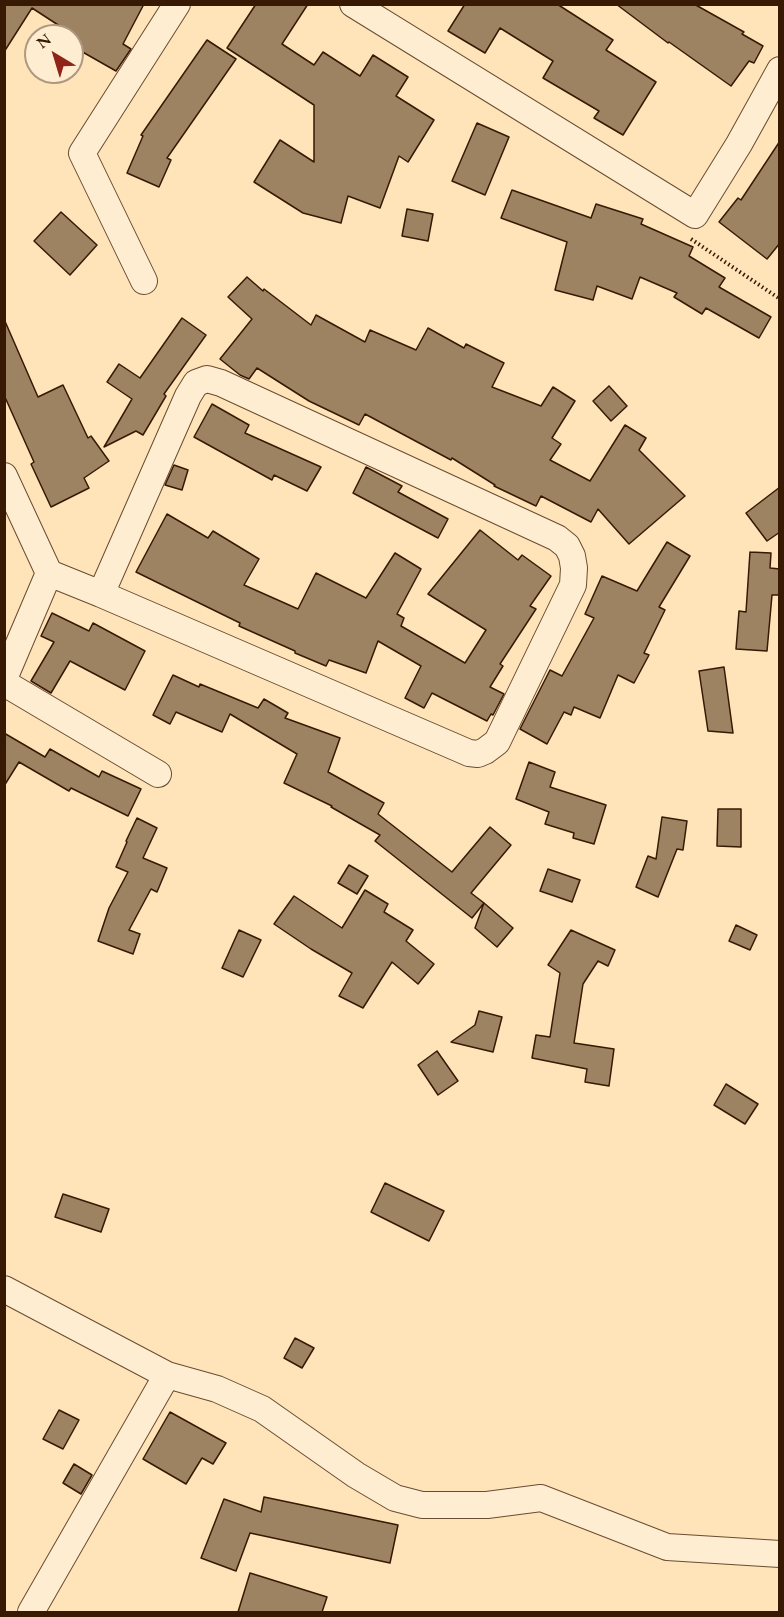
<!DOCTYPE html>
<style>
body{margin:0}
#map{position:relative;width:784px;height:1617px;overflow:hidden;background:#fee4b8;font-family:"EB Garamond",serif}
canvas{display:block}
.frame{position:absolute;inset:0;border:6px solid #371904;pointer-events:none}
.north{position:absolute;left:24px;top:24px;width:60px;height:60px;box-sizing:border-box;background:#feedd1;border:2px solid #ae987f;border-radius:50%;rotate:322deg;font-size:16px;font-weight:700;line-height:24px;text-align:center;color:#371904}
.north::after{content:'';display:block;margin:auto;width:21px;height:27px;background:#8f2418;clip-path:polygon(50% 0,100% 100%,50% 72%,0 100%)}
</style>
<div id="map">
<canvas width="784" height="1617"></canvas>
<div class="frame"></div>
<div class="north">N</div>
</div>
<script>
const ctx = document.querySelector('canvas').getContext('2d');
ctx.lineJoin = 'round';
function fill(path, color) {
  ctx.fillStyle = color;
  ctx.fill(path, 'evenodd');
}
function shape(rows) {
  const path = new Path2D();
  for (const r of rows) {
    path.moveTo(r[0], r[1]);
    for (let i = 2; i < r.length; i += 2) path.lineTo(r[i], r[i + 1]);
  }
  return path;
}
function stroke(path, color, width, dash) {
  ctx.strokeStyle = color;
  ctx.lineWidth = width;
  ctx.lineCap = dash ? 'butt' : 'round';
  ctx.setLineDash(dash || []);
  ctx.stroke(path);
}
const building = shape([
 [4,4,144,4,123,44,131,49,116,71,72,46,72,34,32,8,4,52,4,4],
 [256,4,308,4,282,44,314,65,323,52,360,76,373,55,408,77,396,96,434,120,408,162,399,156,380,208,348,196,341,223,303,213,254,182,280,140,314,162,314,105,227,48,256,4],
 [465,4,557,4,613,40,606,50,656,82,623,135,594,118,599,111,543,78,553,61,500,28,485,53,448,31,465,4],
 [616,4,694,4,744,32,742,34,763,46,754,63,749,61,731,86,669,42,668,43,616,4],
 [207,40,236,59,167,158,171,160,159,187,127,173,143,136,141,135,207,40],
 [477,123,509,137,485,195,452,181,477,123],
 [780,141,780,243,767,259,719,222,738,198,741,200,780,141],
 [512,190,591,218,596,204,643,219,641,224,693,247,689,256,725,278,719,287,771,317,759,338,706,308,702,314,674,297,677,293,640,277,632,299,597,286,593,300,555,290,567,242,501,218,512,190],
 [407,209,433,214,428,241,402,236,407,209],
 [61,212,97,245,70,275,34,241,61,212],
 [247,277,263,291,264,289,311,325,316,315,365,342,370,330,416,350,428,328,464,348,466,344,504,363,492,387,541,406,553,387,575,401,552,438,561,444,550,460,590,481,625,425,646,438,639,450,685,496,629,544,598,509,591,522,541,496,536,506,494,486,495,485,452,458,451,460,365,414,359,425,309,401,257,368,249,379,240,375,220,359,252,319,228,297,247,277],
 [182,318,206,335,164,394,166,396,143,435,136,431,104,447,132,399,107,382,119,364,140,378,182,318],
 [4,319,38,397,63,385,88,438,91,436,109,461,84,478,89,488,51,507,31,464,34,462,4,395,4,319],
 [609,386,627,406,611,421,593,401,609,386],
 [212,404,249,425,245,433,321,467,307,491,274,475,272,480,194,437,212,404],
 [174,465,188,470,182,490,165,485,174,465],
 [366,467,402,486,398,492,448,519,438,538,353,493,366,467],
 [780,487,780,532,767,541,746,513,780,487],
 [167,514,208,538,213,531,259,559,244,585,298,609,316,573,366,598,395,553,421,569,397,614,404,618,401,626,465,663,486,630,428,594,480,530,518,560,522,555,551,576,530,606,536,609,500,664,503,666,490,687,504,694,493,715,491,714,487,721,432,693,424,708,405,698,421,666,378,641,366,673,329,660,326,666,295,653,295,651,239,626,240,623,136,572,167,514],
 [667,542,690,556,659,607,665,610,644,653,649,655,634,683,618,675,600,718,574,707,571,715,564,712,547,744,520,729,550,670,562,676,594,618,585,614,602,576,637,591,667,542],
 [750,552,771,553,770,568,780,569,780,595,772,595,767,651,736,649,739,611,746,612,750,552],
 [52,613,89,631,93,623,145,651,125,690,70,661,51,693,31,681,54,642,41,636,52,613],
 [724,667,733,733,708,731,699,671,724,667],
 [173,675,199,687,200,684,258,708,264,699,288,713,285,718,340,738,328,772,384,803,378,814,452,872,490,827,511,845,471,893,484,903,472,918,375,841,380,835,331,807,332,806,284,783,297,754,230,714,222,732,176,712,170,724,153,715,173,675],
 [4,733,45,757,50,749,99,777,102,771,141,789,128,816,71,788,69,791,19,762,4,786,4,733],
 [529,762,555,772,550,787,606,805,594,844,573,838,574,833,545,824,549,812,516,799,529,762],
 [718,809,741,809,741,847,717,846,718,809],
 [662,817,687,821,683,850,677,849,658,897,636,887,648,856,656,859,662,817],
 [137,818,157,828,143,858,167,868,157,892,151,889,129,930,140,934,133,954,98,941,109,908,128,872,116,867,127,842,126,841,137,818],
 [349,865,368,876,357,894,338,883,349,865],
 [548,869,580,880,572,902,540,891,548,869],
 [365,890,388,904,384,912,413,930,406,941,434,964,418,984,392,962,363,1008,339,996,352,973,311,949,274,924,294,896,342,928,365,890],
 [484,903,513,928,497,947,475,928,484,903],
 [736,925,757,935,750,950,729,941,736,925],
 [239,930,261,940,243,977,222,968,239,930],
 [571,930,615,950,608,966,598,961,583,984,574,1043,614,1049,609,1086,585,1082,587,1069,532,1058,536,1035,550,1037,560,973,548,965,571,930],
 [479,1011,502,1017,493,1052,451,1042,475,1025,479,1011],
 [437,1051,458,1081,438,1095,418,1065,437,1051],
 [726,1084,758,1104,745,1124,714,1105,726,1084],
 [385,1183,444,1211,429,1241,371,1212,385,1183],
 [63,1194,109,1209,101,1232,55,1217,63,1194],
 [295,1338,314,1348,302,1368,284,1358,295,1338],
 [59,1410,79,1420,63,1449,43,1439,59,1410],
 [170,1412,226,1443,213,1464,202,1458,186,1484,143,1459,170,1412],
 [74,1464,92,1475,81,1494,63,1483,74,1464],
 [264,1497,398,1525,390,1563,250,1533,236,1571,201,1558,224,1499,261,1512,264,1497],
 [250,1573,327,1597,322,1612,238,1612,250,1573]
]);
fill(building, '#9e8362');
stroke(building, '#371904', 1.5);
const minor = shape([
 [353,4,695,215,739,144,780,70],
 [144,281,82,153,177,4],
 [4,476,49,573,101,594,469,753,478,754,485,751,497,742,573,585,574,568,572,556,567,546,557,538,221,383,207,379,196,383,188,396,101,594],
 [49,573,6,674,6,681,11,687,158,774],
 [4,1289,167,1375,217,1389,262,1409,356,1475,395,1498,422,1505,487,1505,541,1498,667,1547,780,1554],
 [31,1612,167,1375]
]);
stroke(minor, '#694c31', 28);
stroke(shape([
 [691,239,780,299]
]), '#371904', 4, [1.5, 3]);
stroke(minor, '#feedd1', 26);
</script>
